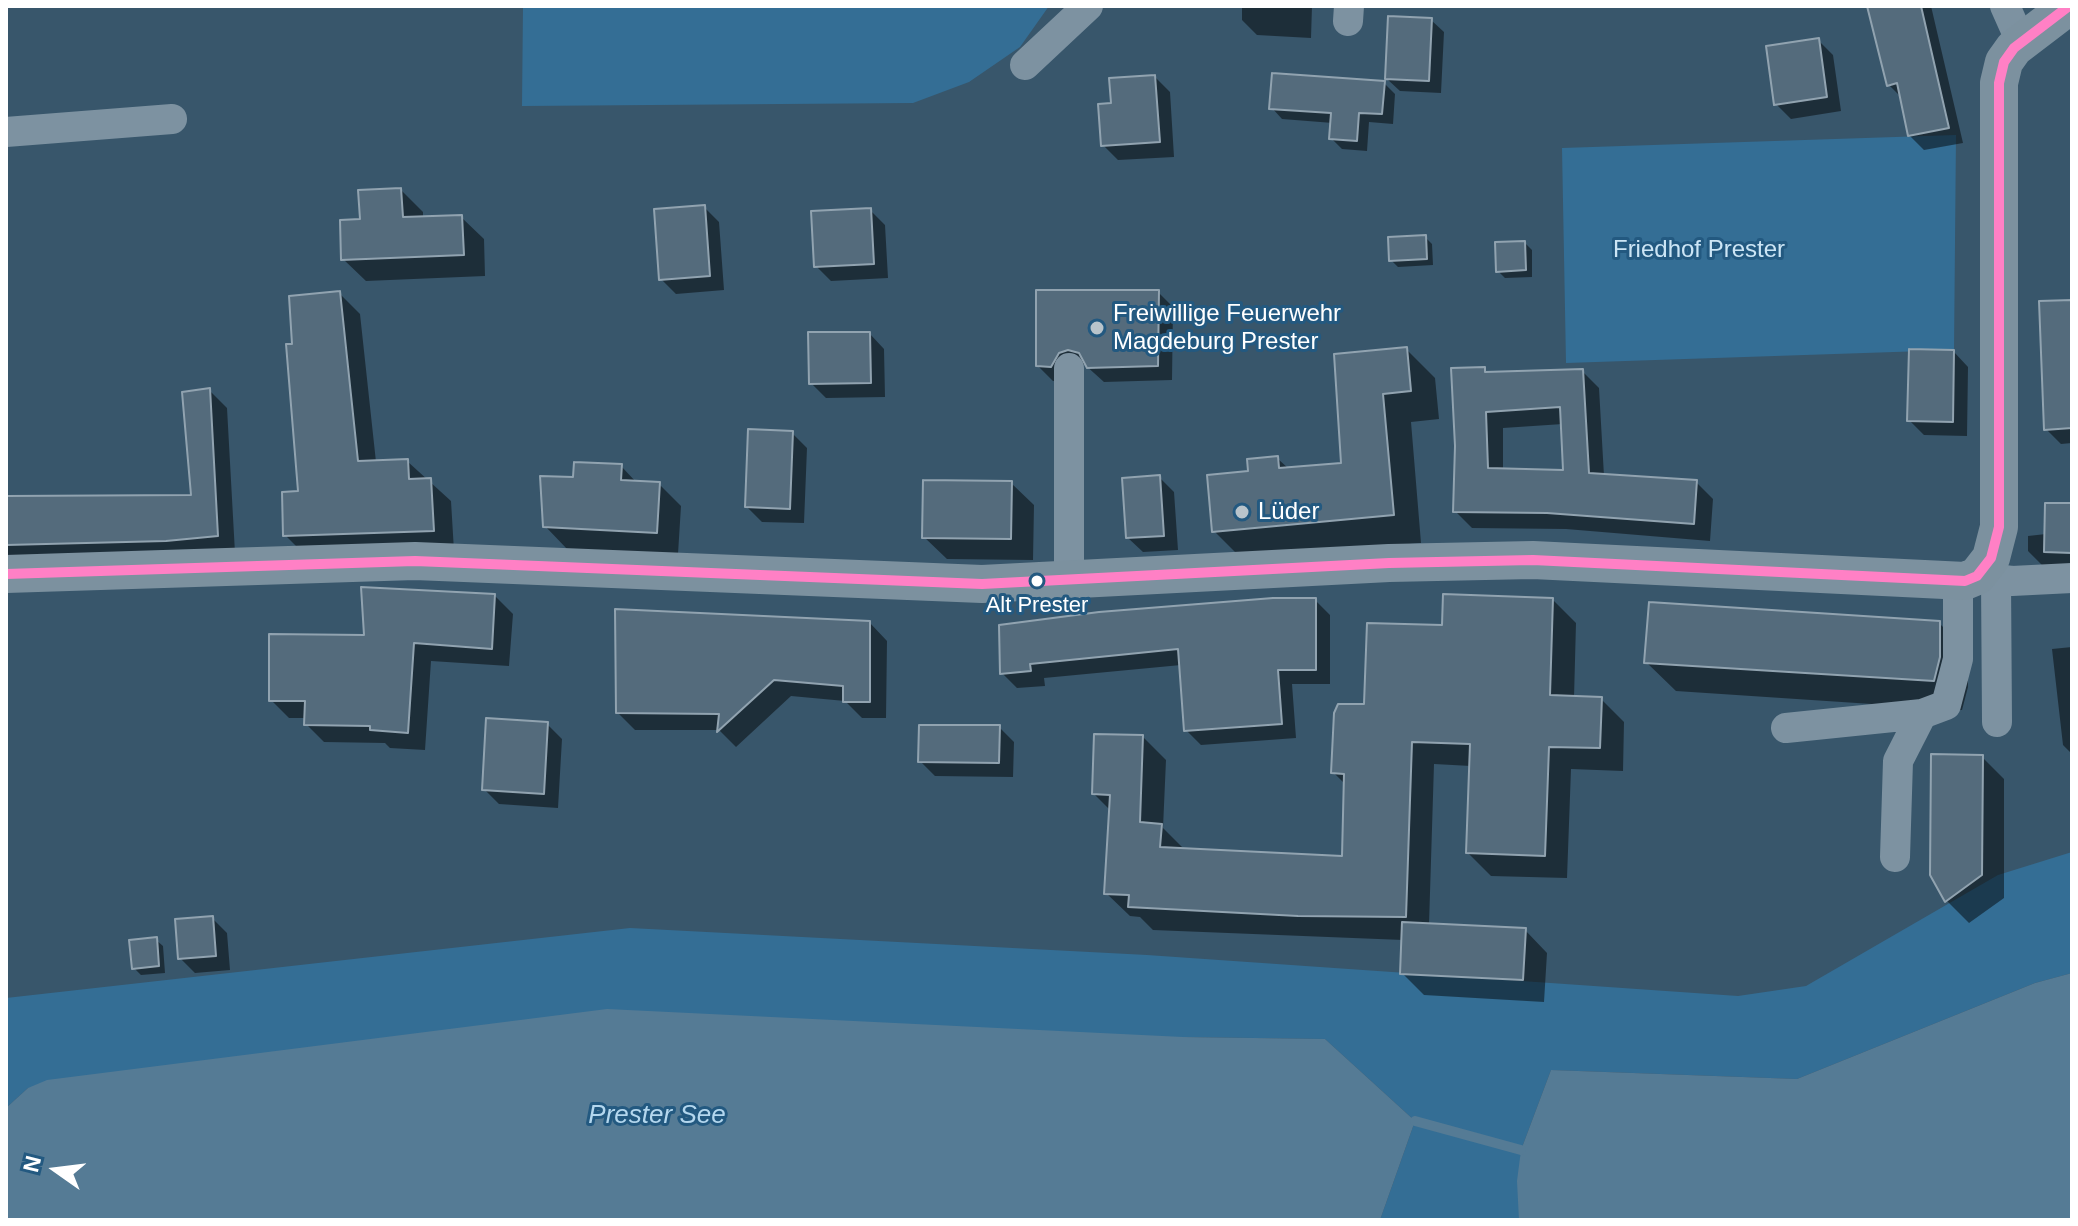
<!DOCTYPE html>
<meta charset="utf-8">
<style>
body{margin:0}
#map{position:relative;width:2078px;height:1226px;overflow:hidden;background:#38566b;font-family:Helvetica,sans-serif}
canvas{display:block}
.frame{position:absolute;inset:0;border:8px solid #fff;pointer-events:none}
.north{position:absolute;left:16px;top:1130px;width:80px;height:80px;-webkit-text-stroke:6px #235980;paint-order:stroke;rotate:284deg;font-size:22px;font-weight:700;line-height:32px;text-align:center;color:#fff}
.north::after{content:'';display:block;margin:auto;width:28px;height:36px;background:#fff;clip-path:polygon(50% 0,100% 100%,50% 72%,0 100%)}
</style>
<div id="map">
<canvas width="2078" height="1226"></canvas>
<div class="frame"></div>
<div class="north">N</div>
</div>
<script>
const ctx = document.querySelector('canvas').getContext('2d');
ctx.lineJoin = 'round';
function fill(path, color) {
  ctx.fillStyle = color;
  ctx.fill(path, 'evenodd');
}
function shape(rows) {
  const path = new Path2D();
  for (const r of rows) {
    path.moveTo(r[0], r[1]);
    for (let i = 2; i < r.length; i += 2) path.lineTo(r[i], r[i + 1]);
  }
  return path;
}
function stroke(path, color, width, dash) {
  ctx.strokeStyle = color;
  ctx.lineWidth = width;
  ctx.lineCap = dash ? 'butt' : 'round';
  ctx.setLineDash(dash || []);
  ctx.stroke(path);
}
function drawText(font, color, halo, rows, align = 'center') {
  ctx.font = font + ' Helvetica,sans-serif';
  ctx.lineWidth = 6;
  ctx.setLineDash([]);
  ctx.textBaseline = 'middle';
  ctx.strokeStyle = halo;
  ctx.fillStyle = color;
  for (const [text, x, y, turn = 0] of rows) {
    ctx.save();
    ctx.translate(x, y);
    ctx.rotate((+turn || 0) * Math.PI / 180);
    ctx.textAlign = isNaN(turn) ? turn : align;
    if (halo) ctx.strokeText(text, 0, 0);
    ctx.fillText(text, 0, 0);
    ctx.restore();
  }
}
fill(shape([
 [523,6,1049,6,1020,47,969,82,913,103,522,106],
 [1956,135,1954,350,1566,363,1562,148],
 [2072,852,2072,973,2035,983,1797,1079,1551,1070,1521,1150,1519,1220,1380,1220,1415,1121,1325,1039,1183,1037,28,1088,6,1108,6,998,630,928,1147,955,1738,996,1806,986,1998,875]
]), '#346e95');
fill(shape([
 [2072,973,2072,1220,1519,1220,1517,1181,1521,1150,1551,1070,1797,1079,2035,983],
 [607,1009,1183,1037,1325,1039,1415,1121,1380,1220,6,1220,6,1108,28,1088,47,1080]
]), '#557b95');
fill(shape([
 [1242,6,1312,6,1311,38,1257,35,1242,20],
 [1869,6,1931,6,1963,143,1924,150,1909,135,1902,98,1889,85],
 [1431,20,1444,32,1441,93,1400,91,1387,79],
 [1818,40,1833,55,1841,111,1791,119,1776,104],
 [1155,77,1170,92,1174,157,1118,160,1103,145,1113,105],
 [1384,83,1395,94,1393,124,1369,122,1367,151,1342,149,1331,138,1333,123,1282,119,1272,108],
 [401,190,423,212,423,219,461,217,484,239,485,276,366,281,343,259,362,221],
 [704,207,719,222,724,290,676,294,661,279],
 [870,210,885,225,888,278,831,281,816,266],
 [1425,237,1432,244,1433,265,1398,267,1391,260],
 [1525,243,1532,250,1532,277,1505,278,1498,271],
 [1158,292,1173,307,1172,380,1104,382,1084,364,1074,367,1066,381,1053,381,1038,366],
 [339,293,360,314,376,462,407,461,451,501,454,551,306,556,285,535,301,493,294,346],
 [2072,302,2072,443,2061,444,2046,429],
 [870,334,884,349,885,397,826,398,811,383],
 [1406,349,1435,378,1439,419,1411,422,1421,543,1242,559,1214,531,1250,473,1277,458,1289,469,1344,465],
 [1954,352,1968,367,1967,436,1924,435,1909,420],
 [1484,369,1489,374,1582,371,1599,388,1604,476,1696,482,1713,499,1710,541,1566,529,1472,528,1455,511],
 [1563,424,1565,472,1503,470,1503,428],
 [209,390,227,408,235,553,6,562,6,498,193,497],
 [792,433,807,448,804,523,762,522,747,507],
 [621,466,637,483,659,484,681,506,678,554,567,549,545,526,574,479],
 [1159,477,1174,492,1178,550,1143,552,1128,538],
 [1011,483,1034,505,1033,560,947,559,924,537],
 [2072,505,2072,567,2043,566,2028,551,2028,536,2046,534],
 [495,596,513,614,509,666,431,661,425,750,390,748,385,743,324,742,306,724,306,718,289,718,271,700,366,637],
 [1315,600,1330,615,1330,684,1292,684,1296,738,1201,745,1186,730,1181,665,1044,678,1045,686,1017,688,1002,673,1001,627],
 [1553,600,1576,623,1574,698,1601,699,1624,722,1623,771,1571,769,1567,878,1491,876,1468,853,1471,766,1434,764,1429,925,1525,930,1547,953,1544,1002,1424,995,1402,973,1403,940,1153,930,1140,917,1130,916,1106,893,1111,811,1094,794,1143,737,1166,760,1163,828,1185,850,1344,858,1346,785,1333,772,1366,706,1444,627],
 [870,623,887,641,886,718,862,718,845,701,791,696,736,747,719,730,635,730,618,713],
 [1939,623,1968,652,1968,687,1962,710,1676,691,1646,662],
 [2072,647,2072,754,2063,745,2052,649],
 [547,724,562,739,558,808,499,804,484,789],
 [999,727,1014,742,1013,777,935,776,920,761],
 [1982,757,2004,779,2004,898,1969,923,1947,901,1932,874],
 [212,918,227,933,230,970,195,973,180,958],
 [156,940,163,946,165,973,141,975,134,968]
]), '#0007');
stroke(shape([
 [1415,1121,1521,1150]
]), '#557b95', 10);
const building = shape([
 [1867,6,1921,6,1949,128,1908,136,1897,83,1887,86,1867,6],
 [1388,16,1432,18,1429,81,1385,79,1388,16],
 [1819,38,1827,97,1774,105,1766,46,1819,38],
 [1272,73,1385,81,1382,114,1359,113,1357,141,1329,139,1331,113,1269,109,1272,73],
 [1155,75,1160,142,1101,146,1098,104,1111,103,1109,78,1155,75],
 [401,188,403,217,462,215,464,255,341,260,340,220,360,219,358,190,401,188],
 [705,205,710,276,659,280,654,209,705,205],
 [871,208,874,264,814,267,811,211,871,208],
 [1426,235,1427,259,1389,261,1388,237,1426,235],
 [1525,241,1526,270,1496,272,1495,242,1525,241],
 [1036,290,1159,290,1158,366,1087,368,1079,353,1068,350,1059,353,1051,367,1036,366,1036,290],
 [340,291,358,461,408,459,409,479,431,478,434,531,283,536,282,492,298,491,286,344,292,344,289,296,340,291],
 [2072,300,2072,428,2044,430,2039,301,2072,300],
 [808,332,870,332,871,383,809,384,808,332],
 [1407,347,1411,391,1383,394,1394,515,1212,532,1207,475,1248,471,1247,459,1278,456,1279,468,1341,463,1334,354,1407,347],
 [1909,349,1954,350,1953,422,1907,421,1909,349],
 [1485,367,1485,372,1583,369,1589,473,1697,480,1694,524,1547,513,1453,512,1455,446,1451,368,1485,367],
 [1560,407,1563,470,1488,468,1486,412,1560,407],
 [210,388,218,536,166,541,6,545,6,496,191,495,182,392,210,388],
 [748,429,793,431,790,509,745,507,748,429],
 [574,462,622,464,621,480,660,482,657,533,543,527,540,476,573,477,574,462],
 [1160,475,1164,536,1126,538,1122,478,1160,475],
 [923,480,1012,481,1011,539,922,538,923,480],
 [2045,503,2072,503,2072,553,2044,552,2045,503],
 [361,587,495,594,492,649,414,643,408,733,370,730,370,726,304,725,305,701,269,701,269,634,364,635,361,587],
 [1443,594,1553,598,1550,695,1602,697,1600,748,1549,747,1545,856,1466,853,1470,744,1412,742,1406,917,1298,916,1128,907,1129,895,1104,894,1110,795,1092,794,1094,734,1143,735,1140,822,1162,824,1160,847,1342,856,1344,774,1331,773,1334,713,1338,704,1364,704,1367,623,1442,625,1443,594],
 [1273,598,1316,598,1316,670,1278,670,1282,724,1184,731,1178,649,1030,664,1031,671,1000,674,999,625,1099,612,1273,598],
 [1649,602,1940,621,1940,657,1934,681,1644,663,1649,602],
 [615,609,870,621,870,702,843,702,843,686,774,680,717,732,719,714,616,713,615,609],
 [486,718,548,722,544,794,482,790,486,718],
 [919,725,1000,725,999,763,918,762,919,725],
 [1931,754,1983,755,1982,875,1945,902,1930,875,1931,754],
 [213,916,216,956,178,959,175,919,213,916],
 [1402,922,1526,928,1523,980,1400,974,1402,922],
 [157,937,159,966,132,969,129,940,157,937]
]);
fill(building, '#546b7c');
stroke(building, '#91a3b0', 2);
stroke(shape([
 [2005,6,2021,42],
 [1348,21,1349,6],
 [1025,65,1088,6],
 [6,132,172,119],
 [1069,368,1069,583],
 [1979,577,2012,581,2072,578],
 [1996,580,1997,722],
 [1786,728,1922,714,1946,705,1958,659,1958,582],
 [1895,857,1898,761,1922,714]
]), '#7d92a1', 30);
stroke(shape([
 [6,574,415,561,982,584,1389,563,1533,560,1965,581,1977,576,1991,558,1999,527,1999,83,2004,62,2014,48,2069,6]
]), '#7c919f', 38);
stroke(shape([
 [6,574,415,561,982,584,1389,563,1533,560,1965,581,1977,576,1991,558,1999,527,1999,83,2004,62,2014,48,2069,6]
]), '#ff80c5', 10);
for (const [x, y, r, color] of [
 [1097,328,8,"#b9c4cb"],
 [1242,512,8,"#b9c4cb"],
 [1037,581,7,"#fff"]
]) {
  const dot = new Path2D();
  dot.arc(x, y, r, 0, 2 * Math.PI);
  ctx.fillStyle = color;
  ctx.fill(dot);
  stroke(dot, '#235980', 3);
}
drawText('22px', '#fff', '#235980', [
 ["Alt Prester",1037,606]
]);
drawText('24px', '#cce5f5', '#235980', [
 ["Friedhof Prester",1699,250]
]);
drawText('24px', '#fff', '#235980', [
 ["Freiwillige Feuerwehr",1113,314],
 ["Magdeburg Prester",1113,342],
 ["Lüder",1258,512]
], 'left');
drawText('italic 26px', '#b4d7ee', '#235980', [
 ["Prester See",657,1116]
]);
</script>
